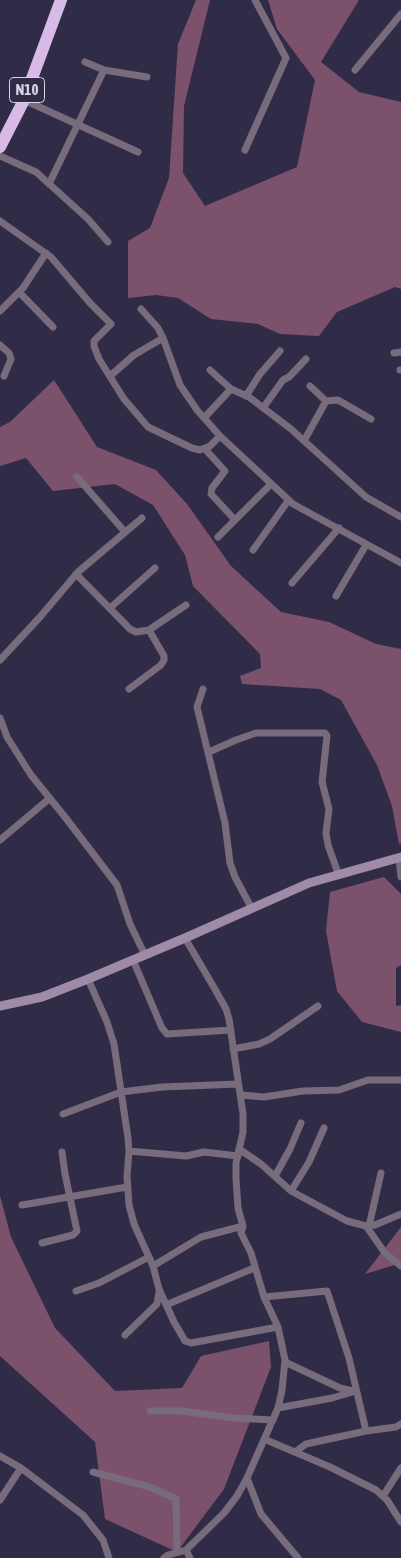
<!DOCTYPE html>
<style>
body{margin:0}
canvas{display:block;background:#302c48}
</style>
<canvas width="401" height="1558"></canvas>
<script>
const ctx = document.querySelector('canvas').getContext('2d');
ctx.lineJoin = 'round';
function fill(path, color) {
  ctx.fillStyle = color;
  ctx.fill(path, 'evenodd');
}
function shape(rows) {
  const path = new Path2D();
  for (const r of rows) {
    path.moveTo(r[0], r[1]);
    for (let i = 2; i < r.length; i += 2) path.lineTo(r[i], r[i + 1]);
  }
  return path;
}
function stroke(path, color, width, dash) {
  ctx.strokeStyle = color;
  ctx.lineWidth = width;
  ctx.lineCap = dash ? 'butt' : 'round';
  ctx.setLineDash(dash || []);
  ctx.stroke(path);
}
function drawText(font, color, halo, rows, align = 'center') {
  ctx.font = font + ' "Asap Condensed",sans-serif';
  ctx.lineWidth = 4;
  ctx.setLineDash([]);
  ctx.textBaseline = 'middle';
  ctx.strokeStyle = halo;
  ctx.fillStyle = color;
  for (const [text, x, y, turn = 0] of rows) {
    ctx.save();
    ctx.translate(x, y);
    ctx.rotate((+turn || 0) * Math.PI / 180);
    ctx.textAlign = isNaN(turn) ? turn : align;
    if (halo) ctx.strokeText(text, 0, 0);
    ctx.fillText(text, 0, 0);
    ctx.restore();
  }
}
fill(shape([
 [196,0,210,0,184,106,183,173,205,206,297,167,315,80,277,29,268,0,359,0,321,62,359,92,401,102,401,289,395,287,337,312,319,336,280,334,258,324,211,319,178,298,156,295,128,298,128,241,150,228,169,178,178,44],
 [54,380,97,447,156,470,187,504,231,566,281,612,329,622,376,644,401,649,401,843,399,844,392,806,377,765,341,700,320,689,242,684,240,676,261,668,260,654,193,586,185,555,153,505,115,484,53,491,26,458,0,466,0,427,10,422],
 [384,877,401,894,401,965,396,968,396,1006,401,1005,401,1032,362,1022,337,991,326,931,330,892],
 [0,1196,11,1237,55,1328,115,1391,182,1388,201,1356,269,1341,271,1367,224,1489,177,1552,105,1519,95,1442,0,1356],
 [401,1227,401,1263,365,1274]
]), '#7b516b');
stroke(shape([
 [85,62,104,70,147,77],
 [355,70,401,14],
 [24,100,138,152],
 [245,150,286,58,255,0],
 [0,156,36,172,88,219,108,242],
 [49,184,104,70],
 [0,221,51,257,90,303,111,324,94,341,94,346,99,359,124,399,148,427,192,448,200,450,210,446,220,436],
 [19,292,53,327],
 [141,309,158,328,163,338,180,385,197,410,220,436,293,504,401,563],
 [0,311,23,288,46,253],
 [0,345,9,353,11,359,4,376],
 [394,353,401,352],
 [210,370,231,389,249,397,291,429,366,497,401,517],
 [400,370,401,370],
 [110,376,134,355,163,338],
 [246,396,260,374,280,351],
 [326,401,338,400,371,419],
 [263,408,283,380,289,377,306,359],
 [204,418,231,389],
 [304,441,326,401,310,386],
 [205,449,225,471,212,488,211,494,235,520],
 [77,477,125,532],
 [218,537,271,484],
 [253,550,288,501],
 [76,574,130,629,136,632,149,630,186,605],
 [292,583,339,528],
 [336,596,366,545],
 [110,608,155,568],
 [0,660,40,617,78,572,142,518],
 [129,689,161,665,164,660,164,656,149,630],
 [203,689,197,707,225,823,230,863,235,877,251,907],
 [0,718,7,737,31,775,65,817,117,885,130,924,145,955],
 [209,752,236,740,256,733,325,733,327,736,322,782,329,809,326,833,328,845,338,873],
 [0,840,50,798],
 [399,858,401,877],
 [133,960,162,1028,167,1034,231,1030],
 [88,979,107,1022,114,1044,128,1138,129,1151,127,1176,129,1205,134,1224,153,1266,159,1289,174,1322,185,1341,191,1343,278,1327],
 [233,1049,259,1044,270,1039,318,1006],
 [241,1095,264,1097,303,1091,339,1090,368,1080,401,1080],
 [63,1114,121,1092,162,1087,238,1084],
 [239,1149,261,1164,291,1191,347,1221,366,1226,375,1225,401,1214],
 [129,1151,186,1156,204,1152,238,1156],
 [275,1176,290,1149,301,1123],
 [291,1191,309,1162,324,1128],
 [22,1205,127,1187],
 [366,1226,385,1253,401,1266],
 [369,1226,381,1173],
 [42,1243,73,1235,77,1231,65,1174,62,1152],
 [153,1266,201,1237,243,1226],
 [76,1291,99,1283,149,1257],
 [264,1297,327,1291,349,1358,366,1431],
 [166,1305,254,1268],
 [125,1335,157,1304,159,1292],
 [285,1362,340,1388,353,1391],
 [278,1408,332,1398,356,1391],
 [150,1411,182,1411,234,1418,273,1420],
 [264,1439,330,1467,376,1490,387,1500,401,1522],
 [295,1452,306,1444,366,1431,396,1427,401,1424],
 [0,1456,21,1468,83,1515,103,1540,109,1558],
 [93,1472,150,1487,176,1499,177,1552],
 [247,1478,261,1514,298,1558],
 [383,1496,401,1468],
 [0,1500,21,1468],
 [186,1550,190,1558],
 [164,1558,168,1555,186,1550,224,1513,237,1496,247,1478,278,1408,282,1390,285,1360,278,1327,264,1297,251,1253,241,1233,243,1226,238,1208,236,1178,236,1163,243,1132,243,1114,229,1019,226,1009,216,991,185,938]
]), '#776b7c', 7);
stroke(shape([
 [0,1006,42,997,88,979,185,938,309,883,401,857]
]), '#9f8ba7', 9);
stroke(shape([
 [0,147,24,100,61,0]
]), '#d8bae6', 12);
for (const [x, y, w] of [
 [27,90,35]
]) {
  const box = new Path2D();
  box.roundRect(x - w / 2, y - 12.5, w, 25, 4);
  ctx.fillStyle = '#302c48';
  ctx.fill(box);
  stroke(box, '#d6d5e7', 1);
}
drawText('bold 15px', '#d6d5e7', null, [
 ["N10",27,90]
]);
</script>
